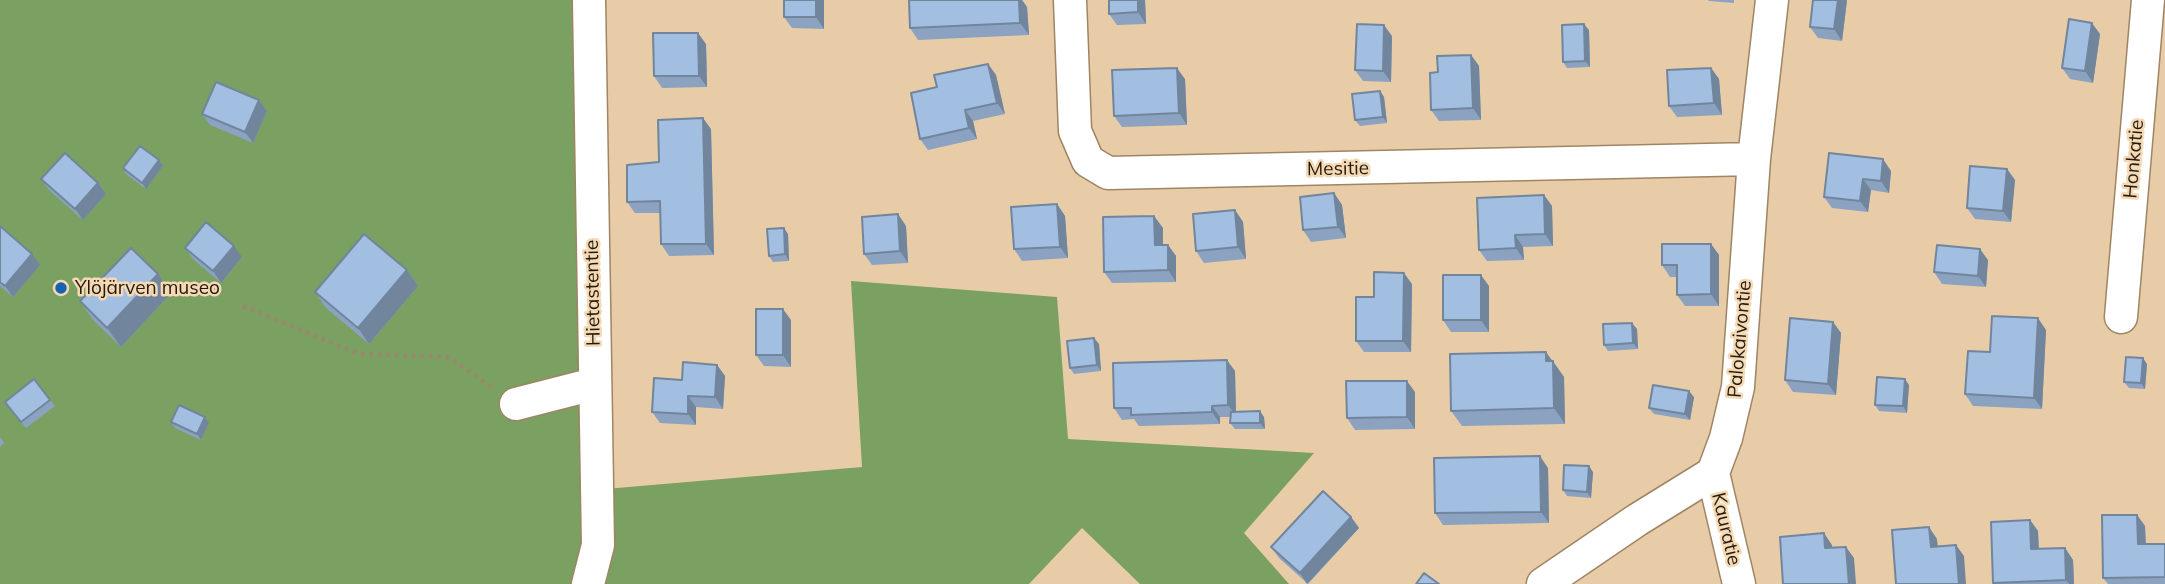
<!DOCTYPE html>
<meta charset="utf-8">
<style>
body{margin:0}
canvas{display:block;background:#e8cca8}
</style>
<canvas width="2165" height="584"></canvas>
<script>
const ctx = document.querySelector('canvas').getContext('2d');
ctx.lineJoin = 'round';
function fill(path, color) {
  ctx.fillStyle = color;
  ctx.fill(path, 'evenodd');
}
function shape(rows) {
  const path = new Path2D();
  for (const r of rows) {
    path.moveTo(r[0], r[1]);
    for (let i = 2; i < r.length; i += 2) path.lineTo(r[i], r[i + 1]);
  }
  return path;
}
function stroke(path, color, width, dash) {
  ctx.strokeStyle = color;
  ctx.lineWidth = width;
  ctx.lineCap = dash ? 'butt' : 'round';
  ctx.setLineDash(dash || []);
  ctx.stroke(path);
}
function drawText(font, color, halo, rows, align = 'center') {
  ctx.font = font + ' Mulish,sans-serif';
  ctx.lineWidth = 5;
  ctx.setLineDash([]);
  ctx.textBaseline = 'middle';
  ctx.strokeStyle = halo;
  ctx.fillStyle = color;
  for (const [text, x, y, turn = 0] of rows) {
    ctx.save();
    ctx.translate(x, y);
    ctx.rotate((+turn || 0) * Math.PI / 180);
    ctx.textAlign = isNaN(turn) ? turn : align;
    if (halo) ctx.strokeText(text, 0, 0);
    ctx.fillText(text, 0, 0);
    ctx.restore();
  }
}
fill(shape([
 [0,0,573,0,582,491,862,467,851,281,1057,297,1068,439,1314,453,1244,533,1289,584,1140,584,1082,528,1029,584,0,584]
]), '#7aa062');
const minor = shape([
 [1070,0,1075,131,1088,161,1108,173,1754,159],
 [2121,317,2148,0],
 [516,404,594,384],
 [1713,473,1739,584],
 [588,584,598,545,589,0],
 [1543,584,1637,520,1713,473,1726,438,1738,387,1754,159,1772,0]
]);
stroke(minor, '#9f8563', 35);
stroke(shape([
 [243,306,359,354,448,357,492,387]
]), '#9c876b', 4.5, [3.5, 5]);
stroke(minor, '#fff', 32);
fill(shape([
 [784,0,824,0,824,29,792,28,784,17],
 [909,0,1022,0,1027,7,1029,35,918,40,910,28],
 [1145,0,1146,24,1117,25,1109,14],
 [1708,0,1734,0,1734,3,1709,1],
 [1847,0,1842,41,1818,38,1810,27],
 [1589,30,1590,67,1567,68,1563,62],
 [2100,34,2093,83,2070,79,2062,68],
 [1392,36,1391,82,1363,81,1355,70],
 [706,44,707,87,662,88,654,76],
 [1471,55,1479,66,1481,120,1439,121,1431,110],
 [988,64,996,75,1005,114,973,121,977,139,928,150,920,139,937,87],
 [1711,68,1719,79,1722,115,1677,117,1669,106],
 [1185,79,1187,125,1122,127,1114,116],
 [1380,91,1384,97,1387,123,1360,126,1355,120],
 [259,100,267,111,253,143,210,125,202,114],
 [711,129,714,255,669,256,661,244,661,213,635,213,627,202,659,162],
 [1829,153,1891,171,1889,193,1871,190,1868,212,1832,208,1824,197],
 [159,160,163,166,146,189,127,175,123,168],
 [2007,169,2015,180,2011,222,1975,219,1967,208],
 [41,179,98,183,106,194,83,220,49,190],
 [1334,193,1342,205,1346,238,1311,242,1303,230],
 [1544,195,1552,206,1553,246,1523,247,1524,260,1487,261,1479,250],
 [1057,204,1065,216,1068,258,1022,261,1014,249],
 [1235,210,1243,222,1246,259,1204,263,1196,251],
 [1154,216,1163,228,1163,245,1168,245,1176,256,1176,282,1112,283,1104,272],
 [0,226,40,265,13,297,0,286],
 [906,226,908,263,872,265,864,254],
 [788,234,789,261,773,262,769,256],
 [1711,244,1719,255,1719,306,1685,306,1677,295,1677,277,1670,277,1662,265],
 [185,248,242,257,221,283,193,259],
 [1988,260,1986,287,1942,284,1934,272],
 [407,270,418,286,369,344,326,308,315,292],
 [1412,284,1411,352,1364,352,1356,341,1374,297],
 [1489,286,1489,332,1451,332,1443,320],
 [171,293,121,347,93,320,80,301],
 [791,320,791,367,764,366,756,355],
 [1833,322,1841,333,1836,395,1793,392,1785,380],
 [1637,329,1638,349,1608,351,1604,345],
 [2046,330,2042,409,1973,406,1965,394,1990,352],
 [1099,344,1101,371,1074,374,1070,368],
 [1553,361,1564,377,1565,424,1462,426,1451,411],
 [2147,364,2145,389,2129,388,2124,382],
 [717,365,725,376,723,409,696,407,696,425,660,423,652,412,682,380],
 [1235,371,1236,412,1264,417,1265,429,1235,429,1230,423,1231,417,1220,417,1220,424,1139,426,1134,419,1122,420,1114,408],
 [1909,385,1907,413,1879,411,1875,405],
 [1415,392,1415,429,1355,430,1347,418],
 [1694,397,1690,420,1654,414,1649,408],
 [50,400,55,406,26,428,9,408],
 [171,422,209,423,201,440,175,428],
 [0,437,4,443,0,447],
 [1548,468,1549,523,1443,525,1435,513],
 [1593,472,1591,498,1567,496,1563,490],
 [2137,515,2145,526,2146,544,2165,544,2165,584,2108,584,2103,578],
 [1351,517,1359,528,1308,584,1279,558,1271,547],
 [2030,520,2038,531,2039,549,2065,548,2073,560,2074,584,1994,584,1993,583]
]), '#8ba3c1');
fill(shape([
 [816,0,824,0,824,29,816,17],
 [1019,0,1022,0,1027,7,1029,35,1020,23],
 [1138,0,1145,0,1146,24,1138,12],
 [1838,0,1847,0,1842,41,1834,29],
 [2092,23,2100,34,2093,83,2085,71],
 [1584,24,1589,30,1590,67,1585,61],
 [1384,25,1392,36,1391,82,1383,71],
 [698,33,706,44,707,87,699,76],
 [1471,55,1479,66,1481,120,1473,108],
 [988,64,996,75,1005,114,997,103],
 [1177,68,1185,79,1187,125,1179,113],
 [1711,68,1719,79,1722,115,1714,103],
 [1380,91,1384,97,1387,123,1383,117],
 [259,100,267,111,253,143,245,132],
 [965,110,973,121,977,139,969,128],
 [703,118,711,129,714,255,706,244],
 [1883,159,1891,171,1889,193,1881,181],
 [159,160,163,166,146,189,142,183],
 [2007,169,2015,180,2011,222,2003,211],
 [1863,179,1871,190,1868,212,1860,201],
 [98,183,106,194,83,220,75,209],
 [1334,193,1342,205,1346,238,1338,227],
 [1544,195,1552,206,1553,246,1545,234],
 [1057,204,1065,216,1068,258,1060,247],
 [1235,210,1243,222,1246,259,1238,247],
 [898,214,906,226,908,263,900,251],
 [1154,216,1163,228,1163,256,1155,245],
 [784,228,788,234,789,261,785,254],
 [1515,235,1523,247,1524,260,1516,248],
 [1711,244,1719,255,1719,306,1711,294],
 [1168,245,1176,256,1176,282,1168,270],
 [234,246,242,257,221,283,213,271],
 [1980,249,1988,260,1986,287,1978,276],
 [32,254,40,265,13,297,5,286],
 [407,270,418,286,369,344,358,328],
 [1404,273,1412,284,1411,352,1403,341],
 [158,274,171,293,121,347,107,328],
 [1481,275,1489,286,1489,332,1481,320],
 [783,309,791,320,791,367,783,355],
 [2038,318,2046,330,2042,409,2034,398],
 [1833,322,1841,333,1836,395,1828,384],
 [1632,323,1637,329,1638,349,1633,343],
 [1094,338,1099,344,1101,371,1097,365],
 [1546,352,1564,377,1565,424,1554,408,1546,361],
 [2143,358,2147,364,2145,389,2141,383],
 [1227,360,1235,371,1236,416,1228,405],
 [717,365,725,376,723,409,715,397],
 [1905,379,1909,385,1907,413,1903,406],
 [1407,381,1415,392,1415,429,1407,417],
 [1689,391,1694,397,1690,420,1685,414],
 [688,396,696,407,696,425,688,414],
 [1212,406,1220,417,1220,424,1212,412],
 [1260,411,1264,417,1265,429,1260,423],
 [205,417,209,423,201,440,197,434],
 [1540,456,1548,468,1549,523,1541,512],
 [1589,466,1593,472,1591,498,1587,492],
 [2137,515,2145,526,2146,556,2138,544],
 [1351,517,1359,528,1307,584,1300,573],
 [2030,520,2038,531,2039,561,2031,549],
 [1929,527,1937,539,1939,558,1931,547],
 [1824,533,1832,545,1833,560,1825,548],
 [1956,545,1964,556,1966,584,1959,584],
 [1846,547,1854,558,1856,584,1849,584],
 [2065,548,2073,560,2074,584,2069,584,2066,580]
]), '#71859d');
const building = shape([
 [784,0,816,0,816,17,784,17,784,0],
 [909,0,1019,0,1020,23,910,28,909,0],
 [1109,0,1138,0,1138,12,1109,14,1109,0],
 [1813,0,1838,0,1834,29,1810,27,1813,0],
 [2069,19,2092,23,2085,71,2062,68,2069,19],
 [1357,24,1384,25,1383,71,1355,70,1357,24],
 [1584,24,1585,61,1563,62,1562,25,1584,24],
 [653,33,698,33,699,76,654,76,653,33],
 [1471,55,1473,108,1431,110,1430,73,1438,72,1437,56,1471,55],
 [988,64,997,103,965,110,969,128,920,139,911,93,937,87,934,75,988,64],
 [1177,68,1179,113,1114,116,1112,70,1177,68],
 [1711,68,1714,103,1669,106,1667,70,1711,68],
 [216,82,259,100,245,132,202,114,216,82],
 [1380,91,1383,117,1355,120,1352,94,1380,91],
 [703,118,706,244,661,244,660,201,627,202,627,165,659,162,658,120,703,118],
 [140,146,159,160,142,183,123,168,140,146],
 [65,153,98,183,75,209,41,179,65,153],
 [1829,153,1883,159,1881,181,1863,179,1860,201,1824,197,1829,153],
 [1970,166,2007,169,2003,211,1967,208,1970,166],
 [1334,193,1338,227,1303,230,1300,197,1334,193],
 [1544,195,1545,234,1515,235,1516,248,1479,250,1477,198,1544,195],
 [1057,204,1060,247,1014,249,1011,207,1057,204],
 [1235,210,1238,247,1196,251,1193,214,1235,210],
 [898,214,900,251,864,254,862,217,898,214],
 [1154,216,1155,245,1168,245,1168,270,1104,272,1103,217,1154,216],
 [206,222,234,246,213,271,185,248,206,222],
 [0,226,32,254,5,286,0,282,0,226],
 [784,228,785,254,769,256,767,229,784,228],
 [364,234,407,270,358,328,315,292,364,234],
 [1662,244,1711,244,1711,294,1677,295,1677,265,1662,265,1662,244],
 [1937,245,1980,249,1978,276,1934,272,1937,245],
 [131,248,158,274,107,328,80,301,131,248],
 [1374,272,1404,273,1403,341,1356,341,1356,297,1374,297,1374,272],
 [1443,275,1481,275,1481,320,1443,320,1443,275],
 [756,309,783,309,783,355,756,355,756,309],
 [1992,316,2038,318,2034,398,1965,394,1968,351,1990,352,1992,316],
 [1790,318,1833,322,1828,384,1785,380,1790,318],
 [1632,323,1633,343,1604,345,1603,324,1632,323],
 [1094,338,1097,365,1070,368,1067,341,1094,338],
 [1546,352,1546,361,1553,361,1554,408,1451,411,1450,354,1546,352],
 [2126,357,2143,358,2141,383,2124,382,2126,357],
 [1227,360,1228,405,1212,406,1212,412,1131,415,1131,408,1114,408,1113,363,1227,360],
 [683,362,717,365,715,397,688,396,688,414,652,412,654,378,682,380,683,362],
 [1877,377,1905,379,1903,406,1875,405,1877,377],
 [34,379,50,400,21,422,5,402,34,379],
 [1346,381,1407,381,1407,417,1347,418,1346,381],
 [1653,385,1689,391,1685,414,1649,408,1653,385],
 [179,405,205,417,197,434,171,422,179,405],
 [1260,411,1260,423,1230,423,1231,412,1260,411],
 [1540,456,1541,512,1435,513,1434,458,1540,456],
 [1564,465,1589,466,1587,492,1563,490,1564,465],
 [1323,491,1351,517,1300,573,1271,547,1323,491],
 [2102,515,2137,515,2138,544,2165,544,2165,577,2103,578,2102,515],
 [2030,520,2031,549,2065,548,2066,580,1993,583,1991,522,2030,520],
 [1929,527,1931,547,1956,545,1959,584,1896,584,1892,530,1929,527],
 [1824,533,1825,548,1846,547,1849,584,1783,584,1780,537,1824,533],
 [1424,573,1439,584,1416,584,1424,573]
]);
fill(building, '#a2bee0');
stroke(building, '#71859d', 2);
for (const [x, y, r, color] of [
 [61,288,7,"#1862b2"]
]) {
  const dot = new Path2D();
  dot.arc(x, y, r, 0, 2 * Math.PI);
  ctx.fillStyle = color;
  ctx.fill(dot);
  stroke(dot, '#f5d9b4', 2.5);
}
drawText('19px', '#241a0c', '#f5d9b4', [
 ["Honkatie",2134,159,-85],
 ["Mesitie",1338,169,-1],
 ["Hietastentie",593,293,-91],
 ["Palokaivontie",1740,339,-85],
 ["Kauratie",1726,529,77]
]);
drawText('19px', '#241a0c', '#f5d9b4', [
 ["Ylöjärven museo",75,288]
], 'left');
</script>
